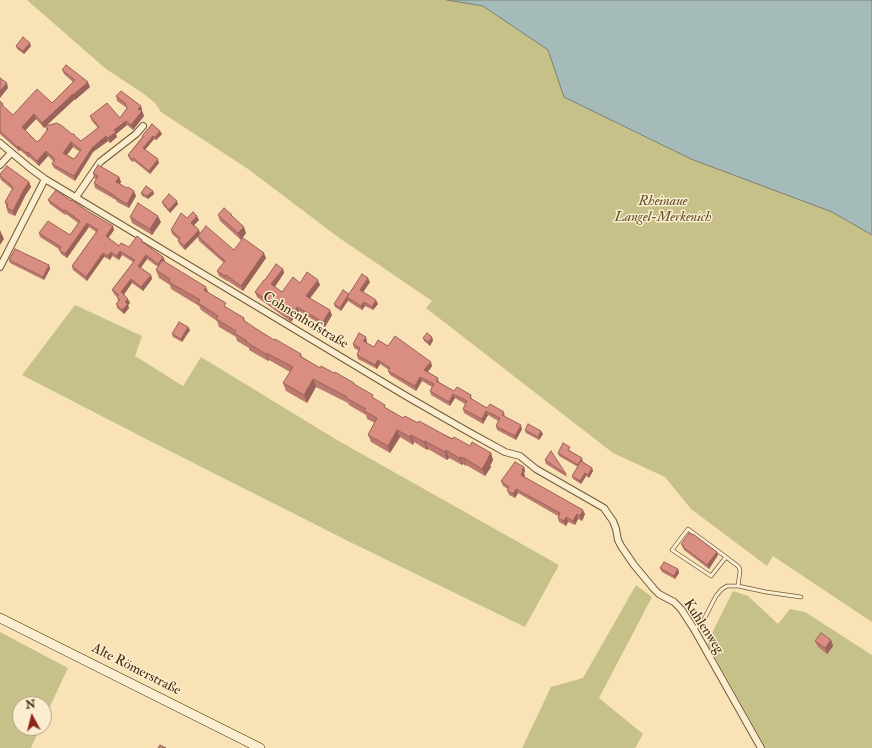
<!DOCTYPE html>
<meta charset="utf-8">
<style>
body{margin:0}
#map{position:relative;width:872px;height:748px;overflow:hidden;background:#f9e3b6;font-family:"IM FELL Double Pica",serif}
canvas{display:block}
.north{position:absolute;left:12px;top:696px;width:40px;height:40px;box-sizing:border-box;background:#fbedd0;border:1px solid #b29f82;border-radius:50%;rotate:353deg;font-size:11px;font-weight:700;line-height:16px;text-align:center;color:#442b0c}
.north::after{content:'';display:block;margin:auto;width:14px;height:18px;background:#8f2418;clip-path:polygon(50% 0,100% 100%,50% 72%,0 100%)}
</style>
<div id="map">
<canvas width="872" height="748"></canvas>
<div class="north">N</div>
</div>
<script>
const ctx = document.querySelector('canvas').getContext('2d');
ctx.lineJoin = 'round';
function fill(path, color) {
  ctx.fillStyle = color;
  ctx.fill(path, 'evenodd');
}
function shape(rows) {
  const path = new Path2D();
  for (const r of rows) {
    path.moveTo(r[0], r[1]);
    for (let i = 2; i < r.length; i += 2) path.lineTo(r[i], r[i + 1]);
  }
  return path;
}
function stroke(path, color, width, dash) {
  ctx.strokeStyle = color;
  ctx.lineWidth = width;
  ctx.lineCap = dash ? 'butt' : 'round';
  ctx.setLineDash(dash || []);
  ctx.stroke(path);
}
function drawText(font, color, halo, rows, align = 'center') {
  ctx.font = font + ' "IM FELL Double Pica",serif';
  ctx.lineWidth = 3;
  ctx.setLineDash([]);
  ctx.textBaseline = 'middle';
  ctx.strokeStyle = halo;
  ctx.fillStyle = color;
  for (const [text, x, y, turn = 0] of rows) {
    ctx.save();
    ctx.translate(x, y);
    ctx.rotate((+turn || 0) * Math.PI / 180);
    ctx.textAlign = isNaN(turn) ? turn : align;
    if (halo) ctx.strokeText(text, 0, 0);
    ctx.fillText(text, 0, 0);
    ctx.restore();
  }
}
fill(shape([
 [27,0,866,0,872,4,872,622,773,556,767,566,691,509,665,477,613,453,426,308,432,301,338,237,248,169,161,112,155,103,144,94,106,69],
 [75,305,142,336,135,356,183,386,201,357,337,440,559,565,525,627,352,543,150,441,22,375],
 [636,585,652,597,599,698,643,734,635,748,522,748,551,687,583,678],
 [733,591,748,596,778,624,790,609,805,612,872,655,872,748,766,748,707,643],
 [0,632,68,668,44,719,44,704,20,704,20,728,40,728,31,748,0,748]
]), '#c6c188');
const water = shape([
 [447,0,872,0,872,235,832,212,691,159,564,97,548,50,483,6,447,0]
]);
fill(water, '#a4bbba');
stroke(water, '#7e8174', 1);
const lane = shape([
 [726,557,711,576,672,550,688,529,726,557,739,567,740,571,738,586],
 [694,628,701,625,716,596,722,589,727,586,738,586,766,592,801,597]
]);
const street = shape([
 [0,143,30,168,45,179,406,396,467,431,505,452,520,456,536,469,604,508,608,514,613,521,616,529,618,540,621,546,634,565,654,589,659,594,674,602,681,609,694,629,761,748],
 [0,165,11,153],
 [76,197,100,162,136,134,143,126],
 [0,267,45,179]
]);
const secondary = shape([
 [0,618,260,748]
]);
stroke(lane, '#715936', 4.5);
stroke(street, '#715936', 8);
stroke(secondary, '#442b0c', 10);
stroke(lane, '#fbedd0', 3);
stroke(street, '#fbedd0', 6);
stroke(secondary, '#fbedd0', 9);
fill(shape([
 [16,46,31,46,24,54,17,49],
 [62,70,90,87,75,100,75,99,46,125,75,136,81,141,98,128,92,121,90,116,120,118,127,108,117,101,116,96,141,106,142,110,142,111,144,116,133,130,127,125,116,134,117,137,110,143,108,141,93,152,75,181,54,168,52,164,53,161,48,156,39,166,29,157,29,158,20,150,19,151,0,134,0,101,3,104,4,107,13,115,52,103,73,82,64,74],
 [36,119,44,128,45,126,47,131,39,141,37,142,25,130],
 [73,147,80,152,74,159,67,155],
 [160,131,162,134,156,140,154,139,145,150,159,163,150,174,134,161,133,162,130,160,128,155,142,137,142,136],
 [93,173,119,177,121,182,120,184,136,196,129,208,117,202,116,200,95,188,94,183,96,179,94,178],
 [0,174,29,182,31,187,25,196,15,216,8,213,5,202,12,189,1,180,0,177],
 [153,191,154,194,148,199,142,196,141,193],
 [48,200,114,230,108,238,119,246,129,247,142,240,143,242,163,257,165,261,164,262,208,293,227,308,244,318,245,321,255,328,256,329,274,340,301,354,302,357,320,368,334,373,354,383,355,385,374,399,386,408,403,418,418,423,470,446,491,453,493,460,490,466,491,467,485,476,466,465,466,466,463,464,462,465,449,458,447,460,428,449,427,450,414,442,413,445,400,437,390,453,371,442,368,435,375,423,367,419,366,415,349,405,348,403,316,387,307,403,286,391,283,383,290,372,269,360,268,361,249,350,249,348,237,341,236,337,219,327,217,321,201,310,199,306,171,289,170,285,159,278,156,270,158,267,147,259,141,268,151,275,152,279,143,291,132,283,124,294,130,303,128,305,129,308,124,314,117,308,116,304,118,301,117,297,114,294,112,290,133,262,122,255,119,260,112,256,110,260,104,257,87,281,73,270,72,266,96,232,89,227,67,258,61,254,59,249,40,237,39,233,70,235,78,223,66,214,65,215,50,204],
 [162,202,178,204,170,213,163,205],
 [218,215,246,233,241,240,220,221],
 [130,217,161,222,152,235,132,223],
 [187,218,199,220,194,225,199,230,200,234,234,250,266,258,243,291,228,281,227,281,219,276,217,271,224,263,199,241,198,237,185,250,180,245,178,241,179,240,172,234,171,230],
 [9,260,49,265,50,269,44,280,10,263],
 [283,269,284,273,275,287,282,292,300,283,320,285,310,298,332,315,325,327,299,311,291,322,257,297,255,292,265,280],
 [370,282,363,292,378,304,373,310,365,306,362,310,348,301,341,311,335,307,334,304],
 [188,327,190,330,182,342,173,337,172,334],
 [423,338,433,340,430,346,424,341],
 [367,341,366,342,374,347,388,346,432,366,428,372,438,378,439,382,454,391,471,395,472,400,487,408,504,412,505,417,522,429,516,440,497,430,496,426,498,421,488,415,483,424,464,413,463,409,465,404,455,398,450,406,431,395,430,391,432,387,422,381,416,391,390,375,388,371,389,370,380,364,377,369,358,359,357,355,359,351,354,348,353,344],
 [525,430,541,431,543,434,539,440,526,433],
 [571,450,570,451,582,458,583,461,583,462,592,468,593,471,589,478,586,476,581,484,573,479,572,476,578,467,559,456,558,453],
 [545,460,566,474,567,477,546,464],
 [524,467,525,471,524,473,525,476,524,477,585,514,582,521,578,519,575,525,568,522,566,526,559,522,558,518,558,516,518,493,515,498,509,495,507,490,508,489,503,486,501,481],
 [681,544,717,552,718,555,709,569,684,550],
 [660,568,678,569,679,573,675,579,662,572],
 [831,640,833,646,827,654,818,647,815,641]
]), '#bb796f');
fill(shape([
 [30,43,31,46,24,54,23,51],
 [88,82,90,87,75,100,75,99,44,128,42,123,73,94],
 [7,83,8,88,0,98,0,91],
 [141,106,142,110,140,113,138,109],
 [142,111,144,116,133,130,131,125],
 [34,114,36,119,24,132,22,127],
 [126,121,127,125,116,134,117,137,110,143,108,138,114,130],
 [160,131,162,134,156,140,155,137],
 [106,136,108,141,93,152,75,181,74,176,92,148],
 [153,136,154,139,144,151,143,148],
 [71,142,73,147,65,157,63,153],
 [18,146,20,150,19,151,17,147],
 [46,151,48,156,39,166,37,161],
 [28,152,29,157,29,158,27,153],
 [158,159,159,163,150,174,149,171],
 [119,177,121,182,118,187,116,182],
 [29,182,31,187,25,196,15,216,13,211,23,191],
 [134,191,136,196,129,208,127,204],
 [153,191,154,194,148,199,147,196],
 [177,201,178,204,170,213,169,210],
 [158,216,161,222,152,235,150,229],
 [197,216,199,220,192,227,191,223],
 [87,223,89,227,67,258,65,254],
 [113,226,114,230,107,240,106,236],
 [244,227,246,233,241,240,238,233],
 [0,230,4,239,0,245],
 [199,230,200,234,185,250,184,246],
 [120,251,122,255,119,260,117,256],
 [111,252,112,256,110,260,108,256],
 [103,253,104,257,87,281,86,277],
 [264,253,266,258,243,291,241,286],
 [146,255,147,259,139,270,138,266],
 [163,257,165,261,160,268,158,264],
 [49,265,50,269,44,280,43,277],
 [283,269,284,273,273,289,271,284],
 [151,275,152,279,143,291,141,287],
 [368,278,370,282,362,294,360,290],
 [131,279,132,283,123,296,121,292],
 [318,280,320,285,308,301,306,296],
 [206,287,209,294,204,290],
 [347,297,348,300,341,311,340,308],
 [128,299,130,303,128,305,129,308,124,314,122,310,125,302],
 [376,300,378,304,373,310,372,307],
 [364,302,365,306,362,310,361,306],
 [297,307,299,311,291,322,290,317],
 [330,310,332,315,325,327,323,322],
 [188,327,190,330,182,342,181,339],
 [366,337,367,341,365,345,363,341],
 [432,337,433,340,430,346,428,342],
 [266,353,269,360,268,361,266,354],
 [378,360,380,364,377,369,375,365],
 [431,362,432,366,426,374,424,370],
 [420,377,422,381,416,391,415,386],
 [313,379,316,387,307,403,304,395],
 [453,394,455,398,450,406,449,402],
 [486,411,488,415,483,424,482,419],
 [521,425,522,429,516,440,515,436],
 [397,430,400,437,390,453,388,446],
 [541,431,543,434,539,440,538,437],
 [411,435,414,442,413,445,410,437],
 [425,441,428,449,427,450,424,442],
 [446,450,449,458,447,460,445,452],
 [491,453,493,460,490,466,488,458],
 [460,457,463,464,462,465,459,458],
 [463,458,464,458,466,465,466,466],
 [488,459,491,467,485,476,482,469],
 [524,467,525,471,524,473,525,476,523,479,521,475,522,470],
 [592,468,593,471,589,478,588,475],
 [585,473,586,476,581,484,580,481],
 [516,489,518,493,515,498,513,494],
 [583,510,585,514,582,521,580,516],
 [577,514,578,519,575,525,573,521],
 [566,517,568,522,566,526,564,521],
 [717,552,718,555,709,569,707,565],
 [678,569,679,573,675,579,674,576],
 [831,640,833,646,827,654,825,648]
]), '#99635a');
const building = shape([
 [23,37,30,43,23,51,16,46,23,37],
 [66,65,88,82,73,95,73,94,42,123,34,114,22,127,37,142,39,140,39,141,48,129,45,126,57,123,62,126,72,134,74,134,75,136,81,141,99,127,90,116,107,103,120,118,127,108,125,103,116,96,121,91,141,106,138,109,142,111,131,125,126,121,114,130,116,132,108,138,106,136,92,148,74,176,52,164,55,159,46,151,37,161,28,152,27,153,18,146,17,147,0,131,0,101,3,104,2,105,13,115,37,89,52,103,75,80,62,70,66,65],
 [71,142,81,150,74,159,63,153,71,142],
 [0,78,7,83,0,91,0,78],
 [152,124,160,131,155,137,153,136,143,148,158,159,149,171,133,158,132,159,129,157,129,155,128,155,143,137,142,136,152,124],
 [98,165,119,177,116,182,127,188,128,187,134,191,127,204,115,197,115,196,94,183,98,176,93,173,98,165],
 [7,166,29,182,23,191,13,211,7,208,8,204,5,202,13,188,10,184,0,176,0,174,7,166],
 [146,186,153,191,147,196,141,193,146,186],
 [56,190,71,201,72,200,89,212,113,226,106,236,119,246,121,243,129,247,137,236,142,240,141,241,163,257,158,264,146,255,138,266,151,275,141,287,131,279,121,292,128,299,125,302,128,304,122,310,116,304,120,300,117,297,119,295,112,290,135,260,120,251,117,256,111,252,108,256,103,253,86,277,72,266,98,230,87,223,65,254,59,250,61,247,39,233,48,221,70,235,80,221,65,210,64,211,48,200,56,190],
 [169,194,177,201,169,210,162,202,169,194],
 [138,203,158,216,150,229,130,217,138,203],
 [224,208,232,215,231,215,244,227,238,233,218,215,224,208],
 [193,212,197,216,191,223,199,230,184,246,178,241,180,238,171,230,181,213,187,218,193,212],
 [206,226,234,250,243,238,264,253,241,286,226,275,225,276,217,271,225,261,198,236,206,226],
 [15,249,49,265,43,277,9,260,15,249],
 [162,260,206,287,204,290,226,303,224,306,244,318,243,320,255,328,274,340,275,339,301,354,300,356,320,368,321,366,334,373,335,372,354,383,354,384,373,395,372,397,385,405,384,407,403,418,405,416,418,423,419,421,452,439,454,437,470,446,472,442,491,453,488,458,488,459,482,469,464,458,463,458,460,457,459,458,446,450,445,452,425,441,424,442,411,435,410,437,397,430,388,446,368,435,377,418,364,411,366,409,346,398,347,397,313,379,304,395,283,383,293,367,266,353,266,354,246,342,247,341,234,333,236,331,216,319,218,316,198,303,200,300,169,282,170,279,156,270,162,260],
 [276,264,283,269,271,284,282,292,293,277,300,283,307,272,318,280,306,296,330,310,323,322,297,307,290,317,255,292,264,280,265,280,276,264],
 [362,274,368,278,360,290,376,300,372,307,364,302,361,306,347,297,362,274],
 [343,290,349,294,340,308,334,304,343,290],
 [179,322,188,327,181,339,172,334,179,322],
 [359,333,366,337,363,341,374,347,378,340,388,346,395,336,431,362,424,370,438,378,436,381,454,391,457,387,471,395,470,398,487,408,490,404,504,412,502,415,521,425,515,436,496,426,500,418,486,411,482,419,463,409,467,401,453,394,449,402,430,391,434,384,420,377,415,386,388,371,390,368,378,360,375,365,357,355,360,348,353,344,359,333],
 [427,333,432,337,428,342,423,338,427,333],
 [528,424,541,431,538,437,525,430,528,424],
 [563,443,570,447,568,450,582,458,578,465,558,453,563,443],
 [551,451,566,474,545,460,551,451],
 [581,461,592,468,588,475,585,473,580,481,572,476,581,461],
 [515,462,524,467,522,470,523,471,521,475,583,510,580,516,577,514,573,521,566,517,564,521,558,518,560,513,516,489,513,494,507,490,509,487,501,481,515,462],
 [689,533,692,535,693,534,717,552,707,565,683,547,684,546,681,544,689,533],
 [664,562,678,569,674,576,660,568,664,562],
 [821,633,831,640,825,648,815,641,821,633],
 [160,745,166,748,158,748,160,745]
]);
fill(building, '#da8d81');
stroke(building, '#99635a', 1);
drawText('italic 14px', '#64502b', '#fbedd0', [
 ["Rheinaue",663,202],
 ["Langel-Merkenich",663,218]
]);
drawText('14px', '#442b0c', '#fbedd0', [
 ["Cohnenhofstraße",305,321,31],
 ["Kuhlenweg",703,627,57],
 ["Alte Römerstraße",136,670,27]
]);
</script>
